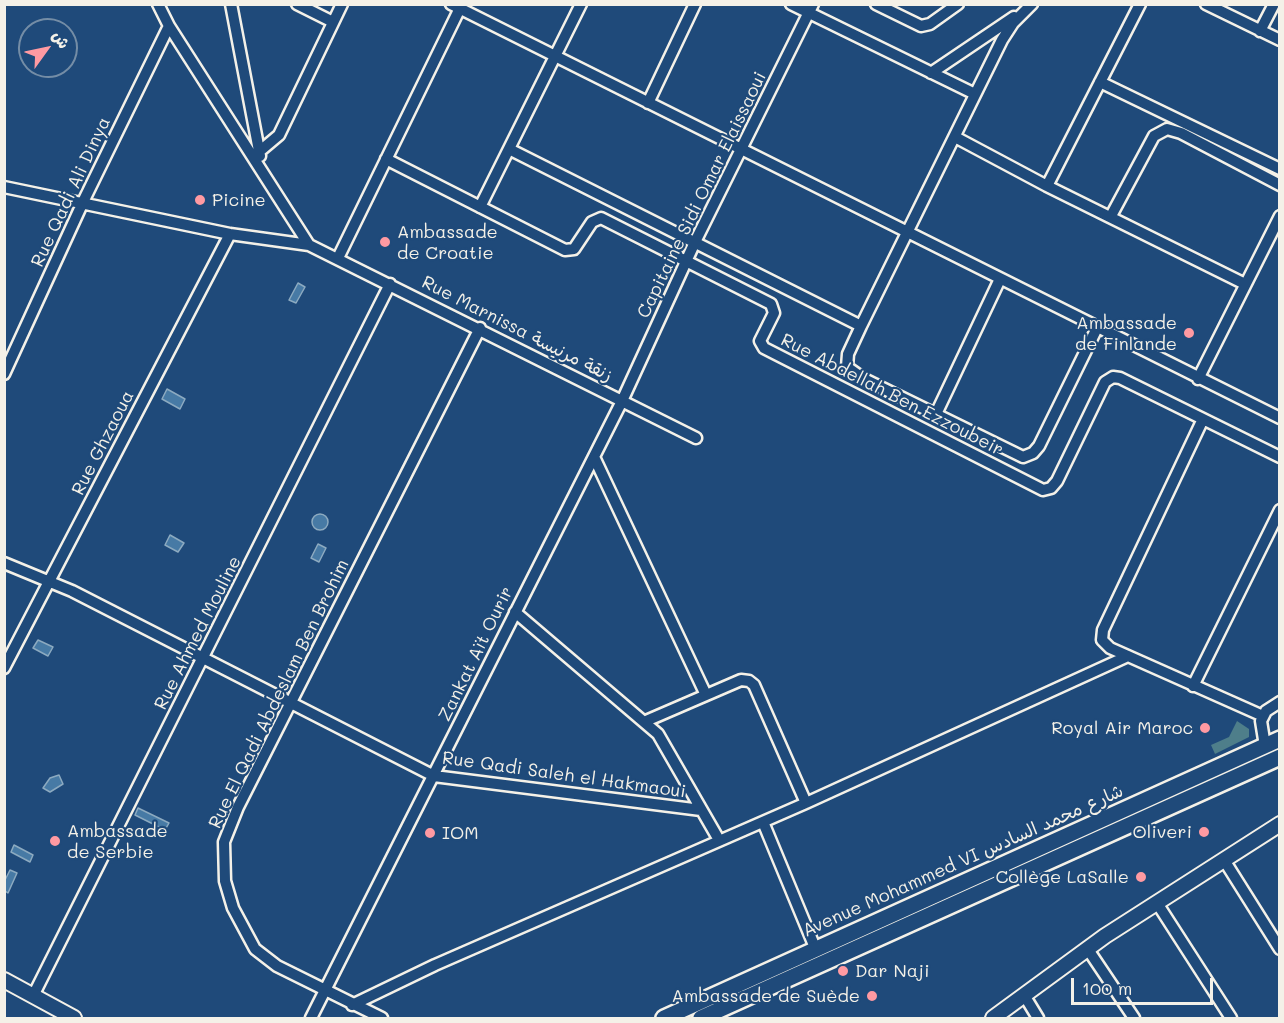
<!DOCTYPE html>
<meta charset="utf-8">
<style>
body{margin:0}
#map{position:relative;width:1284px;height:1023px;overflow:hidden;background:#1f4a7a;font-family:Mali,"Playpen Sans Arabic",sans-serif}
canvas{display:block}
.frame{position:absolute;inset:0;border:6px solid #f4f1e8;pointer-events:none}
.north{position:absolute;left:18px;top:18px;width:60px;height:60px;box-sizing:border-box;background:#1f4a7a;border:2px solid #748da6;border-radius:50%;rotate:57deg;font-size:16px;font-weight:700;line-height:24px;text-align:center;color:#f4f1e8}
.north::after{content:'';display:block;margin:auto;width:21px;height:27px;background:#ff9aa2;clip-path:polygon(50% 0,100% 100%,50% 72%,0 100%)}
.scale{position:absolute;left:1071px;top:978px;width:142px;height:27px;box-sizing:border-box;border:3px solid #f4f1e8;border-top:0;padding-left:8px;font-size:18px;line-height:21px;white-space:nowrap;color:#f4f1e8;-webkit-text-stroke:4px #1f4a7a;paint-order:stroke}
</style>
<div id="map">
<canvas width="1284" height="1023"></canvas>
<div class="frame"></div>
<div class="north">ش</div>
<div class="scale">100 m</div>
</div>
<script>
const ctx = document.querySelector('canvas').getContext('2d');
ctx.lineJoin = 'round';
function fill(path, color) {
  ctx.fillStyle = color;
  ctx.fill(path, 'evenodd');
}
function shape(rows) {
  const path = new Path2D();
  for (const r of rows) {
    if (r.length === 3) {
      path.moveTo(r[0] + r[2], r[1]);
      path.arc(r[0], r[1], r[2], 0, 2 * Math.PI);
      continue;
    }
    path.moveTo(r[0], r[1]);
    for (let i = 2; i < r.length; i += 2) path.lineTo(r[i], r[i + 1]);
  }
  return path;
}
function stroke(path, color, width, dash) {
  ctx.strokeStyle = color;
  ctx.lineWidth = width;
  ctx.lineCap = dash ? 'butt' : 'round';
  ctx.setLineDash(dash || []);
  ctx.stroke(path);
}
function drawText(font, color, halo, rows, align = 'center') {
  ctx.font = font + ' Mali,"Playpen Sans Arabic",sans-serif';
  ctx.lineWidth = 4.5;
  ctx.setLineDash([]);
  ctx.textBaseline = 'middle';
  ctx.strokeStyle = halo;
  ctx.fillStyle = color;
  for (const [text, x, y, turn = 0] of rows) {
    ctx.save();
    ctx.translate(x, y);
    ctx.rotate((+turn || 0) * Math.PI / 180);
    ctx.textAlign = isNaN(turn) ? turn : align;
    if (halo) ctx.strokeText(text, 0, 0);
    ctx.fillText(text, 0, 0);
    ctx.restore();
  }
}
fill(shape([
 [1237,721,1249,729,1249,737,1215,754,1211,745,1229,737]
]), '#4e7e8a');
const water = shape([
 [298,283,305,287,296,303,289,300,298,283],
 [167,389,185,399,180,409,162,399,167,389],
 [320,522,8],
 [170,535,184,543,178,552,165,545,170,535],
 [318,544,326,548,319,562,311,558,318,544],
 [38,640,53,647,48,656,33,648,38,640],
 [59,775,63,784,50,792,43,788,50,778,59,775],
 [138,808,169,823,165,830,135,815,138,808],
 [14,845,33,855,30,862,11,852,14,845],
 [10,870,17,873,8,893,5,891,5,880,10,870]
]);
fill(water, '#477aa5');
stroke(water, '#8caac0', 1.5);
const street = shape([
 [158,4,169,26,309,245],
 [231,4,260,156],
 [297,4,333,22],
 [451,4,1280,418],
 [791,4,975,94],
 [876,4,921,26,930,24,958,4],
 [1032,4,1013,23,1002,40,861,326,848,354,847,367,864,379,1023,457,1033,453,1039,446,1097,328],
 [1206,4,1280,40],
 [1260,31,1274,4],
 [931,73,1014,17],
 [1100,82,1280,169],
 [648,103,695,4],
 [955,137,1047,186,1245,284],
 [509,149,861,326],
 [260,151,279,135,342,4],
 [386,159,565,250,574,249,592,222,601,218,771,304,774,313,760,341,764,348,1043,490,1051,488,1057,481,1105,382,1113,377,1120,378,1280,457],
 [1047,186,1140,4],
 [4,187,230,234,309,245,696,438],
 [480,207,581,4],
 [1111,216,1154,136,1167,129,1181,133,1280,185],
 [338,258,462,4],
 [4,374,83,202,169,26],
 [1198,379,1280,216],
 [936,414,1000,279],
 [1203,419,1103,630,1102,640,1110,648,1263,716],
 [594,457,706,695],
 [4,563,72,591,434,776,701,810],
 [515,612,658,734,719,840],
 [4,668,230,234],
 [1193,686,1280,510],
 [646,721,741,680,749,681,754,685,806,803],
 [1265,746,1261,721,1266,711,1280,702],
 [763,822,816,950],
 [1224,860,1280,949],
 [1157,903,1231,1018],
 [1087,948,1134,1018],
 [1024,995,1038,1018],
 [33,996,390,284],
 [352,1005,435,965,806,803,1128,656],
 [311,1018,622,401,695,242,813,4],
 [382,1018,277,966,255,949,233,908,225,881,224,842,238,807,480,328]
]);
const secondary = shape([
 [4,980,74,1018],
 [993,1018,1105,936,1280,824]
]);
const primary = shape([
 [664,1018,1280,739],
 [701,1018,1280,757]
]);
stroke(street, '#f4f1e8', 15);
stroke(secondary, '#f4f1e8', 18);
stroke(primary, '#f4f1e8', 20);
stroke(street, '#1f4a7a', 10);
stroke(secondary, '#1f4a7a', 14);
stroke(primary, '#1f4a7a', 15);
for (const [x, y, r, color] of [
 [200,200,6,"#ff9aa2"],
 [385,242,6,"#ff9aa2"],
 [1189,333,6,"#ff9aa2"],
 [1205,728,6,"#ff9aa2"],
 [1204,832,6,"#ff9aa2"],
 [430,833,6,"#ff9aa2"],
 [55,841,6,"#ff9aa2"],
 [1141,877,6,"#ff9aa2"],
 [843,971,6,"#ff9aa2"],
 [872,996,6,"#ff9aa2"]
]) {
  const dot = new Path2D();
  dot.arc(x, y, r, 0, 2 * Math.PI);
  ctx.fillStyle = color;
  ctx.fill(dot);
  stroke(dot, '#1f4a7a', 2);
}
drawText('18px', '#f4f1e8', '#1f4a7a', [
 ["Rue Qadi Ali Dinya",71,192,-65],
 ["Capitaine Sidi Omar Elaissaoui",702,195,-64],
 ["Rue Marnissa زنقة مرنيسة",517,329,27],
 ["Rue Abdellah Ben Ezzoubeir",892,395,27],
 ["Rue Ghzaoua",103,443,-63],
 ["Rue Ahmed Mouline",198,633,-63],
 ["Zankat Aït Ourir",476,654,-64],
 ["Rue El Qadi Abdeslam Ben Brohim",279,694,-64],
 ["Rue Qadi Saleh el Hakmaoui",564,775,8],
 ["Avenue Mohammed VI شارع محمد السادس",963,861,-24]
]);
drawText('18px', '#f4f1e8', '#1f4a7a', [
 ["Picine",212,200],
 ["Ambassade",397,232],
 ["de Croatie",397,253],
 ["Ambassade",1177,323,"right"],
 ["de Finlande",1177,344,"right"],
 ["Royal Air Maroc",1193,728,"right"],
 ["Ambassade",67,831],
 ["de Serbie",67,852],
 ["Oliveri",1192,832,"right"],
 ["IOM",442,833],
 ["Collège LaSalle",1129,877,"right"],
 ["Dar Naji",855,971],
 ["Ambassade de Suède",860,996,"right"]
], 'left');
</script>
